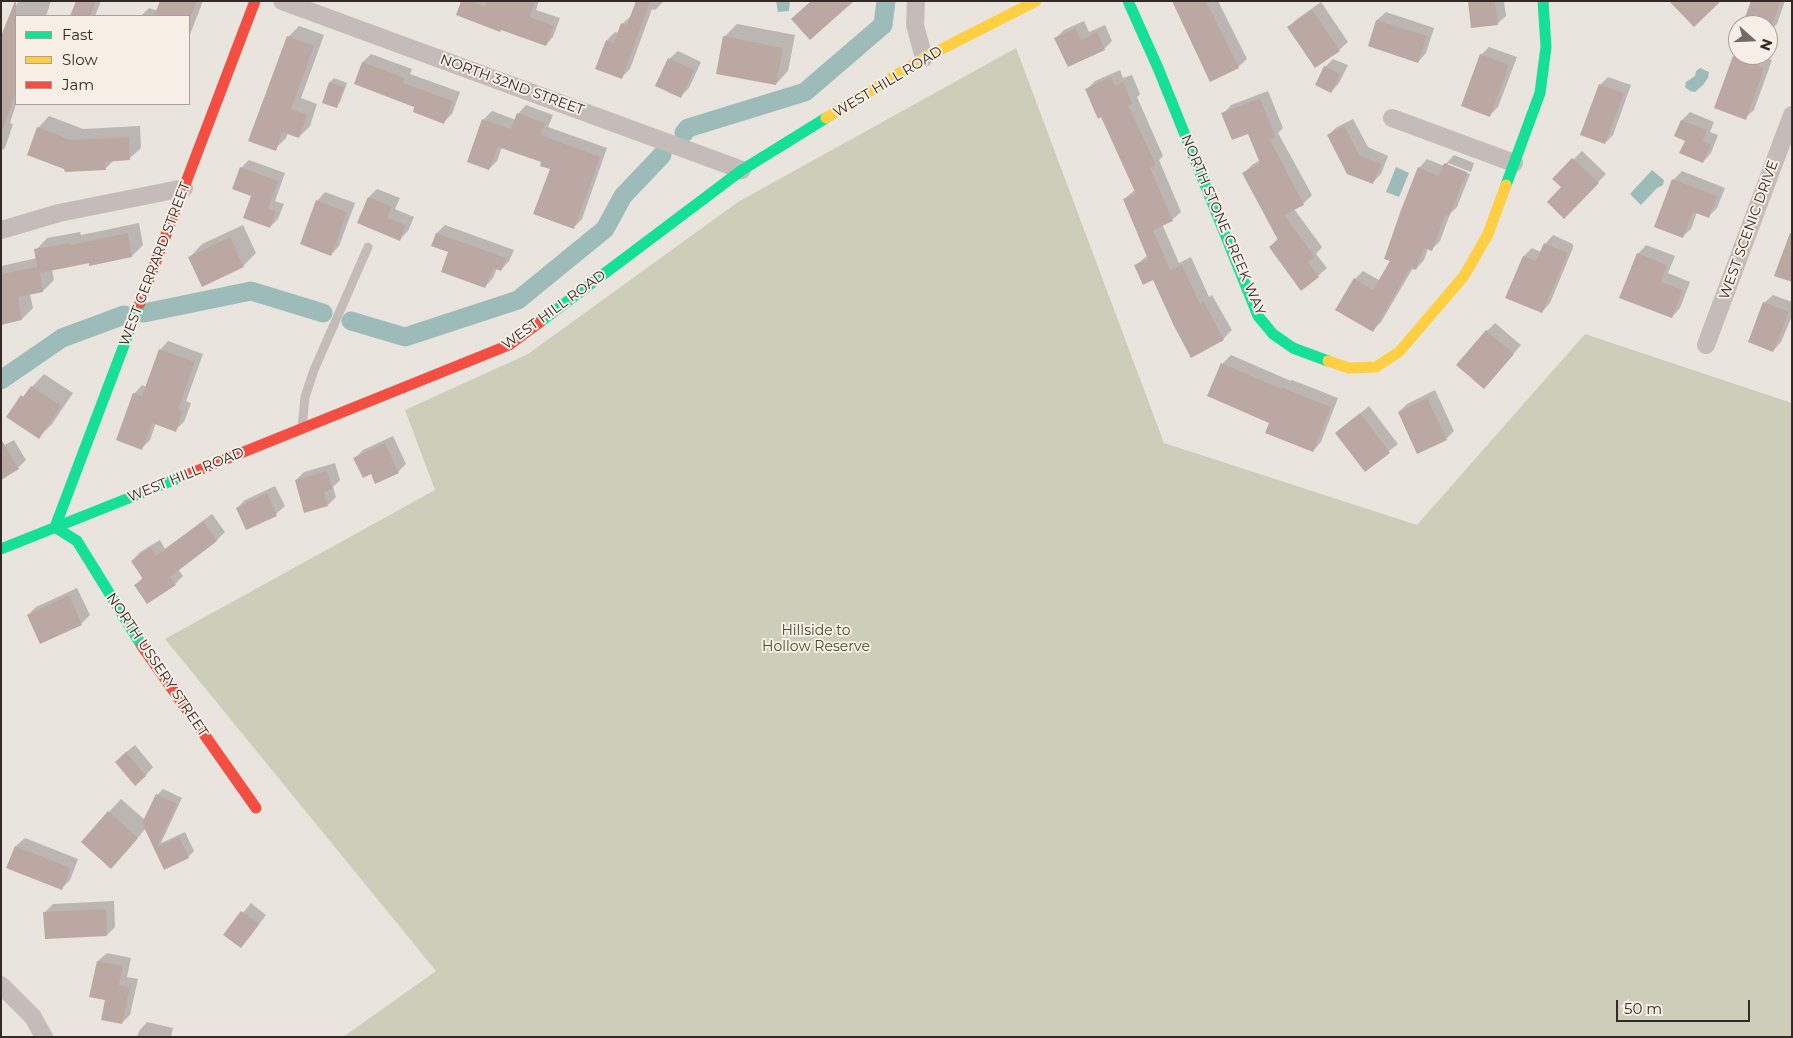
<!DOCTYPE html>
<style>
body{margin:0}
#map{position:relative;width:1793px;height:1038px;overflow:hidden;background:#eae4de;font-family:Montserrat,sans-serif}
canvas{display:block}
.frame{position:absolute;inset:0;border:2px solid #332a27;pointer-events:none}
.legend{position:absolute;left:15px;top:15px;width:175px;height:90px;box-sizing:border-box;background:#f7eee5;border:1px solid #a9a099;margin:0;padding:6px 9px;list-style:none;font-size:15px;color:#332a27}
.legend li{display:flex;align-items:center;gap:10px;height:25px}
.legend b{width:25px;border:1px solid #a9a099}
.north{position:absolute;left:1728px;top:15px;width:50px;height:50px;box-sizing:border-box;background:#f7eee5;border:1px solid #a9a099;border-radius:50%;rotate:110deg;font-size:14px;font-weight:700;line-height:20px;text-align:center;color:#332a27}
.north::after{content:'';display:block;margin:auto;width:18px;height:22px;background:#736b67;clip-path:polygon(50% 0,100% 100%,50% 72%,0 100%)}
.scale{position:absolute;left:1616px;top:1000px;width:134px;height:22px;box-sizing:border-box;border:2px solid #332a27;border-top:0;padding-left:6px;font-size:15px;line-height:18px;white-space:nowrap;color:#332a27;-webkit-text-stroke:4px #f7eee5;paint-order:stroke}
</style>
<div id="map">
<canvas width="1793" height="1038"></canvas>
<div class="frame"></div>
<ul class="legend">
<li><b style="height:6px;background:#16e098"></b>Fast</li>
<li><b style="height:6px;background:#ffcf43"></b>Slow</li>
<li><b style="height:6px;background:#f24e42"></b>Jam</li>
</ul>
<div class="north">N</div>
<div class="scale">50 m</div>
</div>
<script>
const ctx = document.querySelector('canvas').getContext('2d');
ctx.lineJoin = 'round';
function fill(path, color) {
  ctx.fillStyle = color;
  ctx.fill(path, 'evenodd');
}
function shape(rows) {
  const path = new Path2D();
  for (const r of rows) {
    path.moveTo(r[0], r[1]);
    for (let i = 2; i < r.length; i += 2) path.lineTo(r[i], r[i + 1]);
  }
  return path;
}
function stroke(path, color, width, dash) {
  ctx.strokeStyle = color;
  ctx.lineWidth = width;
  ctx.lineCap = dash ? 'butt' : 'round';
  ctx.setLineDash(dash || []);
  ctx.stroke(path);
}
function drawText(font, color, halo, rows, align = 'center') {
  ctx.font = font + ' Montserrat,sans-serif';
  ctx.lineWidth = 4;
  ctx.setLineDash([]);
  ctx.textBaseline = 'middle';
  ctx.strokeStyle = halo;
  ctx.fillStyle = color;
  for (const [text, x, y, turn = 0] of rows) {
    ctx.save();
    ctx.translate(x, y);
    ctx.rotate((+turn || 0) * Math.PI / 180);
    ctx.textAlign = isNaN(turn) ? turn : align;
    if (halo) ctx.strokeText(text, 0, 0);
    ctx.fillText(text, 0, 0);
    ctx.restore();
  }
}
fill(shape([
 [1016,48,1164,443,1417,525,1585,334,1792,403,1792,1037,343,1037,436,971,165,639,435,490,405,410,528,354,738,202]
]), '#ccceb9');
fill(shape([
 [776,1,790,1,789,11,778,12],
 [1700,68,1709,72,1708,78,1703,85,1695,92,1690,91,1685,87,1686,82,1695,76,1696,71],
 [1396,167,1409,173,1399,197,1386,192],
 [1652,170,1664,180,1663,185,1657,188,1641,205,1630,194]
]), '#9cbbb9');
fill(shape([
 [18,1,51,1,46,16,16,16,16,104,10,123,13,124,5,148,1,151,1,59,11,20],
 [77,1,101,1,95,16,71,16],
 [161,1,203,1,189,37,189,16,141,16,149,8,158,11],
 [462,1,539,1,536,10,560,18,553,37,546,45],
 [637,1,664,1,655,10,652,9,630,69,622,77,607,40,615,32,619,33,622,24,631,16],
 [1173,1,1218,1,1247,59,1238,67,1210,81],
 [1469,1,1504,1,1506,16,1497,24],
 [1752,1,1790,1,1785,1,1777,24,1769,32,1768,25,1749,25],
 [1321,2,1348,42,1339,50,1289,27,1297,19],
 [1386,12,1434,28,1426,53,1418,62,1369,46,1377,20],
 [1084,21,1089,32,1105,25,1112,41,1104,49,1056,38,1064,30],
 [737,24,795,35,788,71,776,84,724,37],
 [299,26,324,35,301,98,317,104,310,126,299,137,288,133,286,138,275,149,288,37],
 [1489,47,1517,57,1498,107,1490,115,1481,55],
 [678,51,701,62,689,88,680,97,669,59],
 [1738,53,1738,55,1759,55,1772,60,1754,110,1745,118,1734,57],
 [371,54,412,69,410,74,460,92,452,114,444,122,416,106,355,83,363,62],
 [1333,59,1348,65,1339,83,1331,92,1325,67],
 [1120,70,1123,78,1132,75,1140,94,1137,97,1163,156,1159,160,1181,212,1172,220,1162,224,1179,263,1191,257,1209,297,1212,295,1232,330,1223,339,1192,356,1154,279,1136,265,1148,255,1124,199,1135,190,1102,116,1087,89,1095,81],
 [1608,77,1631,85,1613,135,1605,143,1600,85],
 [334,78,347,83,340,102,336,106,324,102,330,82],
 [1268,91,1283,128,1278,133,1312,195,1303,204,1294,209,1322,247,1316,254,1327,268,1318,276,1270,247,1278,238,1244,173,1252,165,1260,160,1249,133,1223,114,1231,105],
 [526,105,553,115,548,127,607,148,582,219,573,228,551,168,543,162,502,147,497,161,489,169,483,120,492,111,516,120,518,114],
 [1690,112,1714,122,1710,132,1718,135,1711,153,1703,162,1686,140,1682,120],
 [49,116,83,129,140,126,141,148,129,159,114,160,105,169,38,128],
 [1353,119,1368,147,1388,156,1381,174,1372,183,1328,135,1337,127],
 [1582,151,1606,174,1564,217,1563,187,1554,179],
 [1454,155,1474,163,1471,172,1448,163,1448,166,1470,174,1457,207,1450,214,1440,241,1432,249,1428,248,1424,260,1416,269,1413,268,1381,322,1373,330,1355,279,1363,271,1379,280,1391,260,1419,168,1427,159,1444,166],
 [249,160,285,173,275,201,284,204,278,219,270,227,253,195,241,168],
 [1682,171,1725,188,1717,208,1708,217,1697,212,1691,229,1682,237,1673,180],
 [377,189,400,198,395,209,414,217,408,231,400,239,369,197],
 [325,192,355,203,339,246,331,255,317,201],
 [139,223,143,245,132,256,52,269,54,280,43,291,30,294,33,308,22,319,1,313,1,266,37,258,36,250,47,238,80,232,81,235],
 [243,225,256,253,243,266,190,257,202,244],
 [445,225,514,250,509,261,501,270,497,268,493,278,485,287,449,251,433,246,437,233],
 [1553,235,1573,244,1573,248,1550,303,1542,312,1507,297,1524,256,1532,248,1541,252,1545,244],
 [1646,245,1675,256,1668,273,1690,282,1680,308,1672,317,1638,254],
 [1773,295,1792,302,1792,316,1781,342,1773,351,1764,303],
 [1495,323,1521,345,1492,379,1487,331],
 [168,341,203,354,186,401,191,403,184,422,175,430,156,423,150,440,142,448,134,394,142,385,146,387,160,350],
 [1231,355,1291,381,1292,380,1338,398,1321,442,1313,451,1271,422,1222,364],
 [44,374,73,393,52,424,39,437,32,387],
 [1435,390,1454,431,1446,439,1399,412,1407,404],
 [1369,406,1398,444,1365,470,1337,433],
 [393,436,406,464,398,472,371,472,355,458,363,450],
 [14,440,26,460,18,468,1,447],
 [335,463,340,480,333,487,336,497,328,505,296,480,304,472],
 [275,486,285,506,276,514,247,529,237,508,245,500],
 [212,514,225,532,217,540,178,569,183,576,175,584,136,585,143,577,132,561,140,552,160,540,165,549],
 [77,588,90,615,82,623,41,643,28,615,36,607],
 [135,745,153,767,145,776,125,753],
 [163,789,182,798,161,843,185,832,194,851,188,857,165,868,146,828,124,854,109,812,121,799,145,820,157,795],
 [25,838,78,859,70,880,61,889,16,846],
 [114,901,115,927,107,935,45,912,53,904],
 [251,903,266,915,249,938,241,947,225,935],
 [107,953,131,958,127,977,138,979,130,1015,122,1023,107,1000,91,996,98,961],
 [147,1022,173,1028,171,1037,137,1037,139,1031]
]), '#0003');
stroke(shape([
 [684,133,688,128,805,92,883,25,886,1],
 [144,313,251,291,323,313],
 [351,321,405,337,518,300,605,229,623,196,662,155],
 [1,380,62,338,124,315]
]), '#9cbbb9', 19);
fill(shape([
 [15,1,16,1,16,92,3,128,1,128,1,36],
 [76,1,96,1,90,16,70,16],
 [160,1,197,1,191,16,154,16],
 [461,1,471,1,485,7,487,1,535,1,530,17,554,26,546,46,501,30,500,32,456,15],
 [636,1,650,1,622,79,595,69,606,40,614,43,621,23,627,25],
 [811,1,854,1,810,40,791,19],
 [1172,1,1206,1,1239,68,1210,82],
 [1468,1,1495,1,1498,25,1471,28],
 [1669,1,1721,1,1694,27],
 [1751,1,1781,1,1772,25,1742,25],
 [1312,10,1340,51,1315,68,1287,27],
 [1376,20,1427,36,1418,63,1368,46],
 [1076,28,1081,40,1097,32,1105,50,1068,67,1054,38],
 [287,36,314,46,291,109,307,115,299,138,282,132,276,151,248,141],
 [723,36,783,48,776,85,716,74],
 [1480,54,1509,65,1490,117,1461,106],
 [1733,56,1764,68,1746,120,1714,108],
 [668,58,694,70,681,98,655,86],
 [362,62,405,78,403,83,453,101,444,124,413,112,414,107,354,84],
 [1324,66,1340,74,1331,93,1315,85],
 [1111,77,1115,86,1123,82,1132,104,1128,105,1156,165,1150,168,1173,221,1153,230,1170,270,1182,265,1200,304,1204,302,1224,340,1191,358,1174,326,1153,280,1143,285,1134,265,1148,259,1123,199,1136,194,1101,117,1098,119,1085,89],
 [329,82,344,87,337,108,322,103],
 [1599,84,1624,93,1605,144,1580,135],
 [1260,98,1275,137,1270,140,1304,205,1284,215,1315,257,1308,262,1319,277,1301,291,1269,247,1278,240,1242,173,1260,163,1248,134,1232,140,1221,113],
 [517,113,545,123,541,135,600,157,574,229,533,214,550,169,540,166,541,162,498,147,489,170,467,162,482,119,511,129],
 [1681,120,1707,130,1703,141,1711,144,1703,163,1679,153,1685,141,1674,136],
 [1344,126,1360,156,1381,164,1373,184,1347,174,1327,135],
 [37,127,71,140,129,137,130,160,105,162,106,170,65,172,64,169,27,155],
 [1572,158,1599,183,1564,219,1547,202,1561,187,1552,179],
 [1444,163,1467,172,1449,216,1445,215,1432,251,1424,248,1416,270,1410,268,1373,332,1335,310,1354,278,1373,290,1390,261,1384,259,1401,210,1418,167,1439,176],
 [240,167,278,181,268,209,276,212,270,228,243,218,251,196,232,189],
 [1672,179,1717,196,1709,218,1693,212,1683,238,1654,227],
 [368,197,392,207,387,218,406,225,400,241,357,223],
 [316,200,347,212,331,256,300,244],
 [128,233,132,257,89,266,89,263,40,273,43,292,18,297,22,320,1,325,1,274,37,267,34,249,70,243,70,245],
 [436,233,506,258,501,271,493,268,485,288,441,272,448,252,431,246],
 [1790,233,1792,233,1792,282,1774,276],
 [230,237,244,267,202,287,188,257],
 [1544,243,1568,253,1542,313,1505,298,1523,256,1536,261],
 [1637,253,1667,265,1661,282,1683,290,1672,318,1619,298],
 [1763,302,1789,312,1773,352,1748,342],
 [1486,330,1514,354,1484,389,1456,365],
 [159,349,195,362,178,410,183,411,176,432,152,423,142,450,116,440,133,393,142,396],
 [1221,363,1282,389,1283,388,1331,407,1313,452,1265,433,1269,423,1207,396],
 [31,386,61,406,39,439,6,417,21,395,23,397],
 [1427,398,1447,440,1417,454,1398,412],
 [1360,413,1390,453,1365,472,1335,433],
 [1,439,19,469,1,480],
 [385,443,399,473,375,484,371,474,363,478,353,458],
 [327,471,333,489,324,492,328,506,304,513,295,480],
 [267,493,277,516,246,530,236,508],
 [203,521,217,541,170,577,176,585,147,604,134,585,143,579,131,561,151,547,156,556],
 [69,595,82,625,40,644,27,615],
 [126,752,146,776,135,786,115,762],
 [156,794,177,804,157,847,179,837,189,858,164,870,142,823],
 [108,811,138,838,111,869,81,842],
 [15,846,71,868,62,890,6,868],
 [106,909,107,936,45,939,43,912],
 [241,911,259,924,241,948,223,935],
 [97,961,123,966,119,985,130,987,122,1024,101,1020,105,1000,89,997]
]), '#bca8a2');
stroke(shape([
 [302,427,305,397,314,370,368,247]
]), '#c3bcb8', 9);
stroke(shape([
 [282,1,742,170],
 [916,1,915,25,924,58],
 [1392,118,1514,163],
 [1,230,59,213,184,188],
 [1706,345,1792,115],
 [1,985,33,1017,44,1037]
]), '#c3bcb8', 18);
stroke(shape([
 [1128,1,1158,68,1258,316,1273,334,1293,348,1328,361],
 [1506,185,1540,93,1546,47,1543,1],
 [140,303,55,527,77,541,142,646],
 [540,322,742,170,826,118],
 [1,549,184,476]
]), '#16e098', 11);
stroke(shape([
 [826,118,924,58,1036,1],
 [1328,361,1349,368,1376,367,1399,352,1464,276,1488,234,1506,185]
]), '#ffcf43', 11);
stroke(shape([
 [140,303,255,1],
 [184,476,509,345,540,322],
 [142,646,256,808]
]), '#f24e42', 11);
drawText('14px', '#332a27', '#f7eee5', [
 ["WEST HILL ROAD",888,82,-31],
 ["NORTH 32ND STREET",512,85,20],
 ["NORTH STONE CREEK WAY",1223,225,67],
 ["WEST SCENIC DRIVE",1749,230,-70],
 ["WEST GERRARD STREET",155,264,-69],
 ["WEST HILL ROAD",554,310,-36],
 ["WEST HILL ROAD",186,475,-22],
 ["NORTH USSERY STREET",157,665,56]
]);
drawText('14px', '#444f2d', '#f7eee5', [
 ["Hillside to",816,631],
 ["Hollow Reserve",816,647]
]);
</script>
